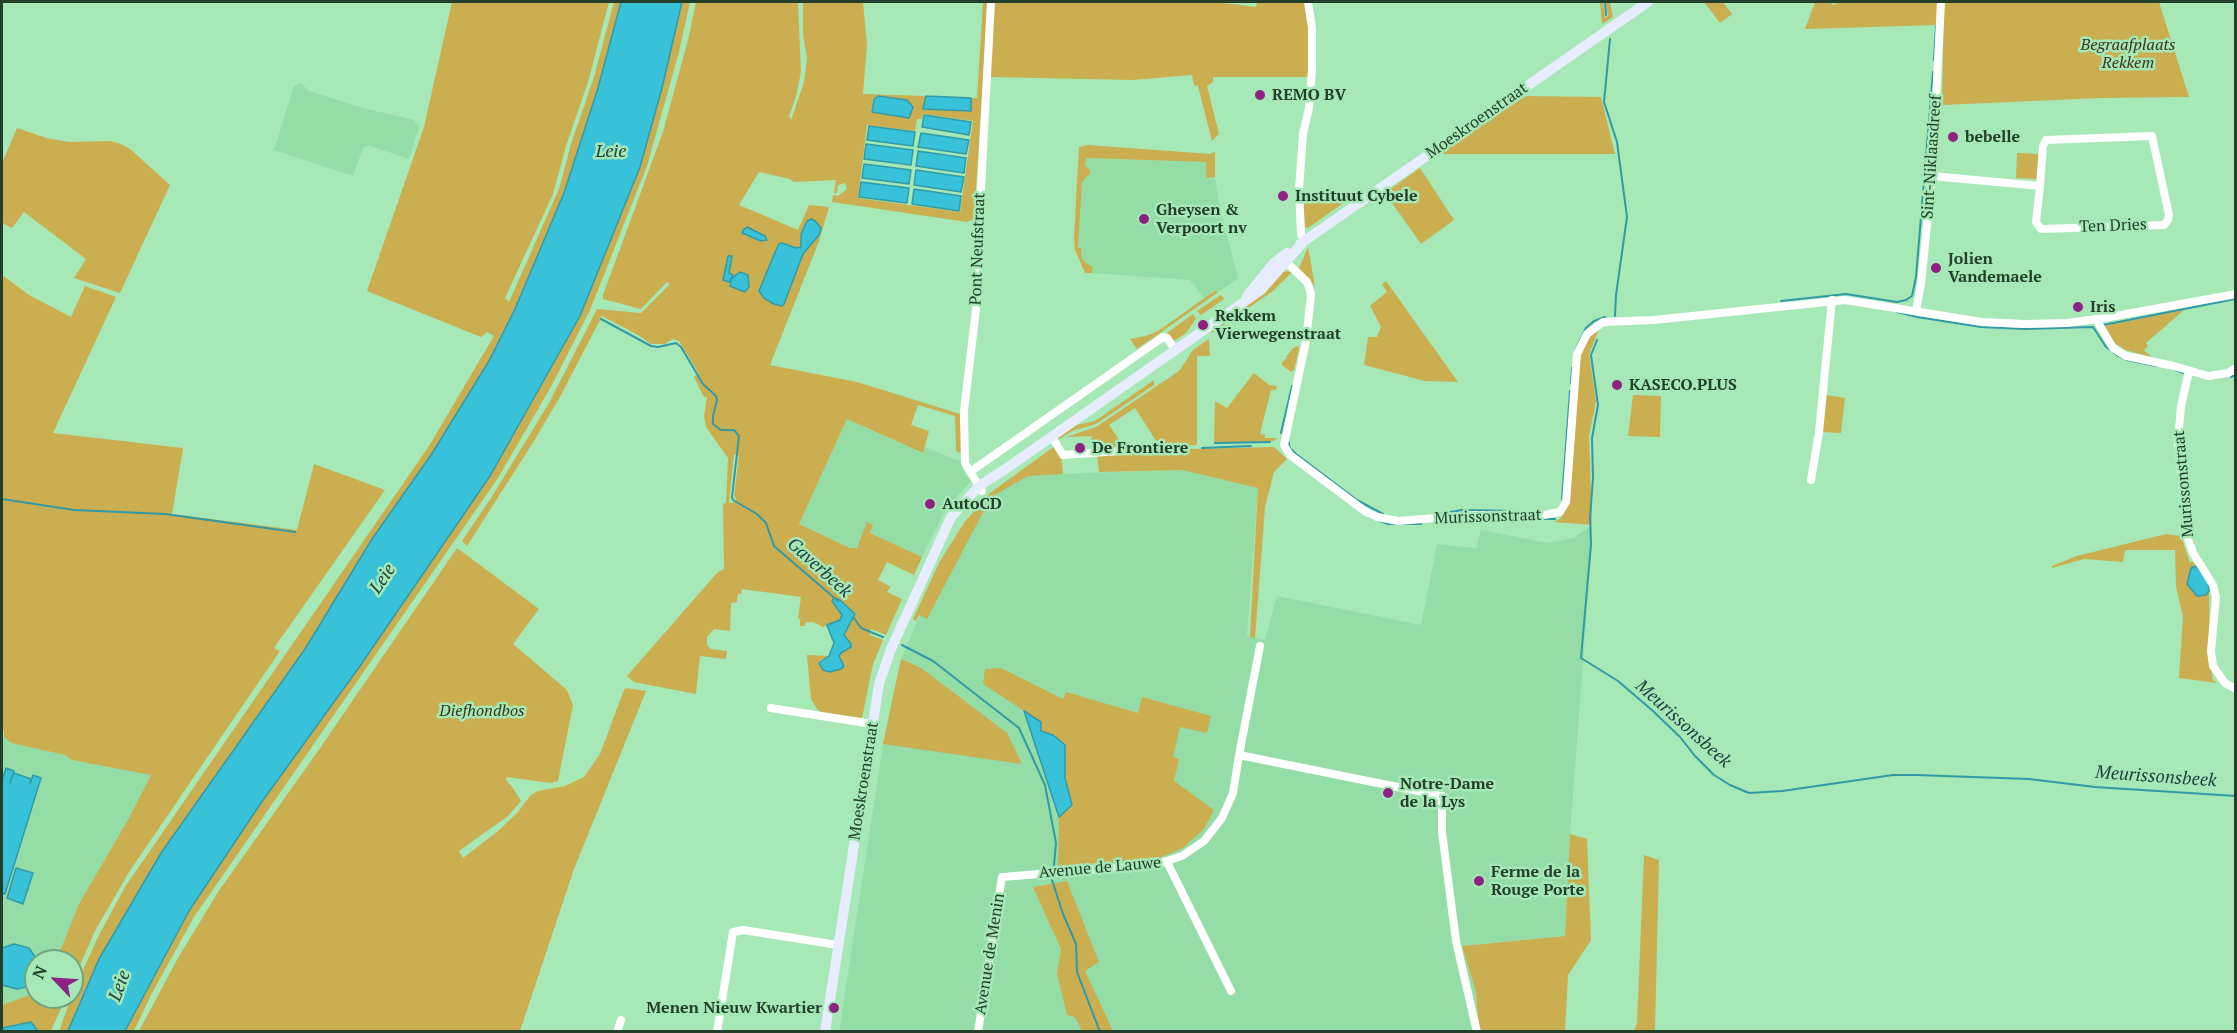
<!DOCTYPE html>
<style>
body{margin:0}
#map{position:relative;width:2237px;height:1033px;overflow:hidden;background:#a6e8b6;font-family:"PT Serif",serif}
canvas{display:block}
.frame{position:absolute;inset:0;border:3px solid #233e2b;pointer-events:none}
.north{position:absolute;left:24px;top:949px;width:60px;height:60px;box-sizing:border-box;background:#a6e8b6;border:2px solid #72a47e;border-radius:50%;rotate:295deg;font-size:16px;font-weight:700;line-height:24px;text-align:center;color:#233e2b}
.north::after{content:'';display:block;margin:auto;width:21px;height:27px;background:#8d2184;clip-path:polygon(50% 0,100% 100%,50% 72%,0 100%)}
</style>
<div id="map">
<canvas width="2237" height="1033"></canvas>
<div class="frame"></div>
<div class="north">N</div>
</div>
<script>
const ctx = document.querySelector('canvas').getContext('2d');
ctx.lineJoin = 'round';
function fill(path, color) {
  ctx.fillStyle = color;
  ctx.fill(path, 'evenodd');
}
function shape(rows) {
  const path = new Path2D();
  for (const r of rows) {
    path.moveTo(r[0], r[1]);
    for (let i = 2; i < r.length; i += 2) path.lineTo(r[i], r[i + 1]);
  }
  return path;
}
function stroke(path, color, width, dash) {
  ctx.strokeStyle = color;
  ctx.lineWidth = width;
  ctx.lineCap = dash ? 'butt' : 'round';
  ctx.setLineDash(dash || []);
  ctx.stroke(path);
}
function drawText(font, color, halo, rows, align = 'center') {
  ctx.font = font + ' "PT Serif",serif';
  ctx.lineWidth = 5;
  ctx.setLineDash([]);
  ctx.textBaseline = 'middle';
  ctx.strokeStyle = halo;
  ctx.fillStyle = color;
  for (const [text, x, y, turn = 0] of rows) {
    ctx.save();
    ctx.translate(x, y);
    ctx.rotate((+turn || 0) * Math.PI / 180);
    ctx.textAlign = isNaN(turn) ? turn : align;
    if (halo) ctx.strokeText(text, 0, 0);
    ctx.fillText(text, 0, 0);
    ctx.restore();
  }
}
fill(shape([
 [301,83,309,91,363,108,414,120,419,127,409,159,368,145,363,148,353,176,274,150,294,86],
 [1086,158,1206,162,1206,178,1215,177,1220,209,1238,278,1217,293,1215,290,1204,298,1190,280,1092,273,1093,267,1086,263,1082,258,1081,248,1078,248,1082,182],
 [847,419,922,453,925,447,962,462,963,470,971,481,946,509,922,557,870,533,864,534,857,548,850,548,799,524],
 [1182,470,1258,488,1247,636,1265,640,1277,596,1421,625,1437,544,1476,548,1481,530,1547,543,1573,538,1592,525,1592,542,1570,834,1565,936,1462,946,1476,992,1479,1031,839,1032,883,745,901,659,934,582,987,500,1024,475],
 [2,737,4,737,11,743,65,755,72,760,152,774,129,818,79,904,56,961,36,961,36,988,27,996,2,1005]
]), '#94dda7');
fill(shape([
 [452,2,609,2,588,82,566,146,553,194,505,298,509,302,559,189,571,144,594,77,614,2,621,2,598,88,564,193,515,309,489,361,431,455,372,539,305,649,161,853,99,959,68,1031,59,1032,72,994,98,937,125,887,429,446,494,336,487,332,481,337,367,291,424,127],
 [682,2,690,2,679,52,647,166,590,310,552,385,498,478,194,917,151,995,134,1031,125,1032,189,911,261,803,360,666,490,476,538,392,580,316,680,14],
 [696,2,798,2,801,72,796,97,789,116,791,120,804,82,807,58,803,34,803,2,863,2,867,45,863,94,926,96,923,109,970,111,971,98,977,98,983,2,988,2,974,219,967,222,832,202,833,195,838,196,847,189,845,183,838,185,837,193,834,193,836,180,794,182,790,179,759,172,739,205,798,230,809,205,829,207,819,241,770,365,857,382,960,414,962,454,956,451,955,416,918,405,911,425,929,431,923,453,847,419,799,524,850,548,857,548,867,522,873,525,870,533,922,557,914,575,887,562,878,580,891,587,887,592,902,599,886,635,871,629,870,635,883,640,873,664,862,718,822,713,817,709,811,699,807,655,829,656,820,661,830,672,836,671,841,669,839,656,841,653,851,644,844,635,851,610,840,600,839,611,842,615,840,620,823,627,813,622,806,622,805,626,800,626,800,619,798,618,801,597,742,589,741,594,738,594,737,602,731,603,730,631,714,629,707,637,707,645,711,649,727,651,726,659,700,656,696,694,634,682,627,676,717,573,724,569,723,504,726,503,728,458,706,427,704,416,707,397,704,397,694,377,699,374,679,341,672,339,665,344,651,344,638,335,602,316,561,395,534,441,467,546,462,541,491,498,549,403,597,309,641,313,670,284,667,282,641,309,603,299,603,295,663,132,689,36],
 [923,114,973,121,960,212,858,198,867,125,915,131,917,119,922,119],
 [807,221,815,240,808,246,803,254,784,304,789,245,796,248,801,247,801,234],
 [734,454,739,456,734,496,736,499,735,502,729,503],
 [994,2,1216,2,1256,7,1257,2,1305,2,1308,26,1309,77,1213,77,1213,82,1207,86,1219,134,1212,141,1198,86,1194,85,1192,75,1133,80,990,77],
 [1600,2,1603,2,1605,18,1608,16,1606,2,1610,2,1613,17,1602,24],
 [1704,2,1723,2,1732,14,1720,23],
 [1815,2,1830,2,1833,5,1839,2,1937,2,1937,25,1805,29],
 [1944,2,2159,2,2189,97,2100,98,1942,105],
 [1526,96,1601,97,1615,154,1438,154],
 [17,128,46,138,69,142,110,141,118,143,129,148,170,185,120,293,74,278,86,259,24,212,12,228,2,223,2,163],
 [1088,145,1210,154,1215,152,1215,177,1206,178,1206,162,1086,158,1085,166,1089,169,1090,173,1082,182,1078,248,1081,248,1082,258,1086,263,1093,267,1092,273,1085,273,1075,250,1074,237,1079,147],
 [2017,153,2039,154,2037,179,2016,178],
 [1420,168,1454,220,1421,244,1385,193],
 [1303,199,1349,199,1308,228,1305,227],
 [1308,247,1315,286,1299,268],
 [1288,271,1292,272,1273,291,1212,333,1211,332,1243,309,1281,272],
 [2,275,29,295,71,317,85,286,116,297,53,433,183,448,172,514,297,530,314,464,385,490,274,648,280,651,129,872,95,931,72,984,72,961,56,961,79,904,129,818,151,775,72,760,65,755,11,743,4,737,4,731,2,731],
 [1386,281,1458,382,1425,381,1364,365,1368,337,1377,337,1381,327,1370,306,1387,292,1382,284],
 [1216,290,1217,293,1137,349,1130,339,1146,336,1158,331],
 [1221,295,1224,299,1201,315,1197,311],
 [2184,310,2146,343,2148,346,2144,350,2152,357,2125,350,2115,343,2103,326],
 [1193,314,1196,319,1186,333,1174,341,1167,333],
 [1600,327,1589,354,1596,401,1589,436,1592,525,1553,522,1560,519,1570,502,1579,361,1582,351,1592,332],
 [1209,339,1210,356,1197,356,1197,445,1160,447,1135,408,1109,425,1126,450,1092,452,1091,438,1103,430,1094,436,1066,437,1096,427,1173,375,1180,370,1193,350],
 [1298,346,1299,349,1294,370,1291,372,1282,365,1282,362,1287,358,1286,357,1293,348],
 [1254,373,1269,385,1277,386,1276,390,1271,390,1260,434,1265,435,1265,438,1278,438,1273,441,1214,443,1215,401,1227,408],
 [1154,380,1154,385,1096,424,1072,431,1058,440,1059,437,1076,425,1095,421],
 [1633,395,1661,396,1660,437,1628,436],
 [1826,395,1845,398,1841,433,1822,432],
 [1055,446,1061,456,1063,474,1028,476,991,497,927,619,919,615,916,621,913,619,940,561,964,523,990,493],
 [1274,447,1287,459,1274,472,1265,507,1255,638,1250,637,1258,488,1182,470,1099,472,1097,454,1149,450],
 [2166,534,2181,536,2190,563,2192,561,2198,569,2196,566,2191,568,2187,580,2199,596,2206,595,2209,591,2210,664,2213,680,2217,683,2179,678,2183,617,2176,586,2175,550,2125,550,2123,562,2084,559,2052,568,2052,566,2077,556],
 [457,548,539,609,513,644,567,690,573,705,558,781,550,783,507,777,506,780,513,788,521,801,508,816,459,851,463,858,498,831,516,814,531,795,538,791,565,786,584,777,600,754,624,690,626,688,646,691,574,869,520,1031,139,1031,178,958,218,892,318,751],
 [901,659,921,668,1007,733,1022,764,883,744],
 [1001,668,1063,699,1066,692,1138,713,1142,697,1211,716,1207,733,1180,727,1173,757,1179,759,1174,781,1214,810,1204,829,1183,848,1157,859,1058,866,1059,817,1072,805,1065,778,1065,745,1053,735,1041,731,1041,722,983,684,985,669],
 [1570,834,1587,839,1591,940,1568,975,1565,1031,1479,1031,1476,992,1462,946,1565,936],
 [1644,855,1659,860,1655,1031,1634,1031,1637,1023],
 [1067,881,1099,962,1085,971,1113,1031,1082,1031,1075,1017,1067,1015,1057,974,1061,949,1033,887],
 [36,988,36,997,66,997,51,1031,38,1031,31,1022,2,1028,2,1005,27,996]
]), '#cbae50');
const water = shape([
 [621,2,682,2,662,88,640,167,580,316,490,476,360,666,261,803,189,911,125,1031,68,1031,99,959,161,853,305,649,372,539,431,455,489,361,515,309,564,193,598,88,621,2],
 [878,96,907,100,913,107,909,118,872,112,874,100,878,96],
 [926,96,971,98,971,111,923,109,926,96],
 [924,115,971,122,969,135,922,127,924,115],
 [869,126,915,132,913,146,867,140,869,126],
 [921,133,969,140,966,154,918,147,921,133],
 [866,144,913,150,911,165,864,159,866,144],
 [918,151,966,158,964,173,916,166,918,151],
 [864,164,911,170,909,184,862,178,864,164],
 [916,170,964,177,961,192,914,185,916,170],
 [861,182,909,188,907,203,859,197,861,182],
 [914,189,961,196,959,211,912,204,914,189],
 [811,219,815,221,821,228,819,235,803,254,784,304,782,306,774,304,764,298,759,291,776,250,779,244,782,243,796,248,801,247,801,234,807,221,811,219],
 [747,227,765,236,767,240,761,241,742,233,743,230,747,227],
 [728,256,732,256,729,273,733,275,729,282,723,280,728,256],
 [740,272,748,275,749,287,745,292,730,286,731,279,740,272],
 [2196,566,2208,580,2209,591,2206,595,2197,596,2187,584,2191,568,2196,566],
 [834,598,840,600,855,614,844,635,851,644,851,647,841,653,839,656,844,666,841,669,830,672,823,670,819,663,829,656,834,643,827,625,840,620,842,615,832,601,834,598],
 [1024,711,1041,722,1041,731,1053,735,1065,745,1065,778,1072,805,1059,817,1024,711],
 [6,768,14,771,10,783,14,773,31,779,30,784,33,775,41,778,5,894,2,893,2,780,6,768],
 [16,868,33,873,23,904,7,898,16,868],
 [14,944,29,948,38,961,36,961,36,976,34,980,27,987,17,989,2,985,2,948,14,944],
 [31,1022,38,1031,2,1031,2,1028,31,1022]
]);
fill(water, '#37c2da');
stroke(water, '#319aa6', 1.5);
stroke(shape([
 [1605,2,1606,15],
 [1610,39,1604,102,1617,142,1627,217,1616,295,1615,316],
 [1934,60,1936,26],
 [1781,301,1846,294,1897,302,1906,300,1912,296,1916,277,1933,72],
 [1897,312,1917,317,1981,327,2025,329,2093,327,2106,347,2117,355,2127,360,2156,366],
 [601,319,651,346,658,347,676,343,681,347,703,384,716,396,717,400,713,416,713,424,721,430,734,430,739,436,732,497,733,500,757,514,766,523,774,546,838,601],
 [2103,325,2235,299],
 [1597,340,1591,355,1598,405,1592,438,1593,478,1590,518,1591,544,1581,658,1618,681,1653,711,1680,737,1695,756,1714,775,1730,785,1749,793,1782,791,1893,775,1916,775,2029,779,2095,787,2236,796],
 [1575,351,1586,328,1594,321,1605,317],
 [2176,370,2183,373],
 [2231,377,2236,375],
 [1571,383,1572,368],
 [1281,433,1292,386],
 [1288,440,1290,448,1296,454,1357,500,1383,514],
 [1215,443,1270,442],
 [1202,448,1251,446],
 [2,499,74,510,165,514,295,532],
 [1562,499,1570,391],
 [1433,515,1462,510,1517,511],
 [1369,517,1388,524,1421,524],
 [1525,519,1555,519],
 [854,618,861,628,883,637],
 [902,645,933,661,1019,728,1045,785,1056,843,1054,866],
 [1052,880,1063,914,1076,944,1077,972,1100,1032]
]), '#319aa6', 2);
stroke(shape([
 [1932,176,2040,186,2036,222,2041,229,2164,225,2168,220,2169,215,2152,136,2046,140,2043,146,2040,186],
 [1305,240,1301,235,1299,189,1303,134,1309,108,1312,70,1312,28,1308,2],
 [1286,262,1307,282,1311,294,1306,341,1284,445,1290,455,1366,512,1377,517,1398,521,1474,515,1544,515,1560,512,1566,502,1577,354,1587,334,1603,322,1654,320,1845,300,1982,322,2024,324,2067,323,2104,318,2236,294],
 [1916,311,1921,284,1932,176,1941,2],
 [2096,319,2113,348,2126,356,2174,366,2208,376,2228,373,2236,368],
 [2189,371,2181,406,2178,442,2188,539,2193,553,2213,585,2216,597,2211,651,2213,666,2225,683,2236,689],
 [1052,437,1063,455,1149,449],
 [970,472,1163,337,1167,338,1176,351],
 [1811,480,1819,432,1832,300],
 [982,491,965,463,964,411,978,292,980,248,979,225,991,2],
 [1260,646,1239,755,1442,796,1442,832,1456,941,1477,1032],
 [771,708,872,724],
 [1167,862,1231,991],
 [617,1032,621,1020],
 [717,1032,733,932,743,930,838,945],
 [978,1032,1002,877,1154,865,1182,856,1204,841,1222,818,1233,793,1239,755]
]), '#fff', 8);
stroke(shape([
 [1300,244,1648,2],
 [1247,296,1274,263,1287,253],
 [825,1032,879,684,891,649,951,517,979,486,1004,470,1261,290,1305,240]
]), '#e7ecfe', 10);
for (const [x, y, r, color] of [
 [1260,95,6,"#8d2184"],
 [1953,137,6,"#8d2184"],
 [1283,196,6,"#8d2184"],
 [1144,219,6,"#8d2184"],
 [1936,268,6,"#8d2184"],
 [2078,307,6,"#8d2184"],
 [1203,325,6,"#8d2184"],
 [1617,385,6,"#8d2184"],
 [1080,448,6,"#8d2184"],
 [930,504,6,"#8d2184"],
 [1388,793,6,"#8d2184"],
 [1479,881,6,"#8d2184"],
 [834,1008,6,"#8d2184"]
]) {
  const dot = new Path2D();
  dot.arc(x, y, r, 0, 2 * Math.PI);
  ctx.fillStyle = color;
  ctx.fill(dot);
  stroke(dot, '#a6e8b6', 2);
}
drawText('italic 16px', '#3a331d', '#a6e8b6', [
 ["Begraafplaats",2128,45],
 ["Rekkem",2128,63],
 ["Diefhondbos",482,711]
]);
drawText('bold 16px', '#233e2b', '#a6e8b6', [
 ["REMO BV",1272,95],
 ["bebelle",1965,137],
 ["Instituut Cybele",1295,196],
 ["Gheysen &",1156,210],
 ["Verpoort nv",1156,228],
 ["Jolien",1948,259],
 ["Vandemaele",1948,277],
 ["Iris",2090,307],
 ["Rekkem",1215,316],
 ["Vierwegenstraat",1215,334],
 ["KASECO.PLUS",1629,385],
 ["De Frontiere",1092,448],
 ["AutoCD",942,504],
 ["Notre-Dame",1400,784],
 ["de la Lys",1400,802],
 ["Ferme de la",1491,872],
 ["Rouge Porte",1491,890],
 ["Menen Nieuw Kwartier",822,1008,"right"]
], 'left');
drawText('16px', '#233e2b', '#a6e8b6', [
 ["Moeskroenstraat",1477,121,-35],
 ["Sint-Niklaasdreef",1932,157,-86],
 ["Ten Dries",2113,226,-2],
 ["Pont Neufstraat",978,249,-88],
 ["Murissonstraat",2184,484,-95],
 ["Murissonstraat",1488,517,-2],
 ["Moeskroenstraat",864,781,-81],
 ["Avenue de Lauwe",1100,868,-5],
 ["Avenue de Menin",990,954,-81]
]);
drawText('italic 18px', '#1f3c41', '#a6e8b6', [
 ["Leie",611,152],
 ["Gaverbeek",819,568,42],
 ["Leie",383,579,-56],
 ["Meurissonsbeek",1683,724,42],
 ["Meurissonsbeek",2156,777,4],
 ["Leie",120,986,-70]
]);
</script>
